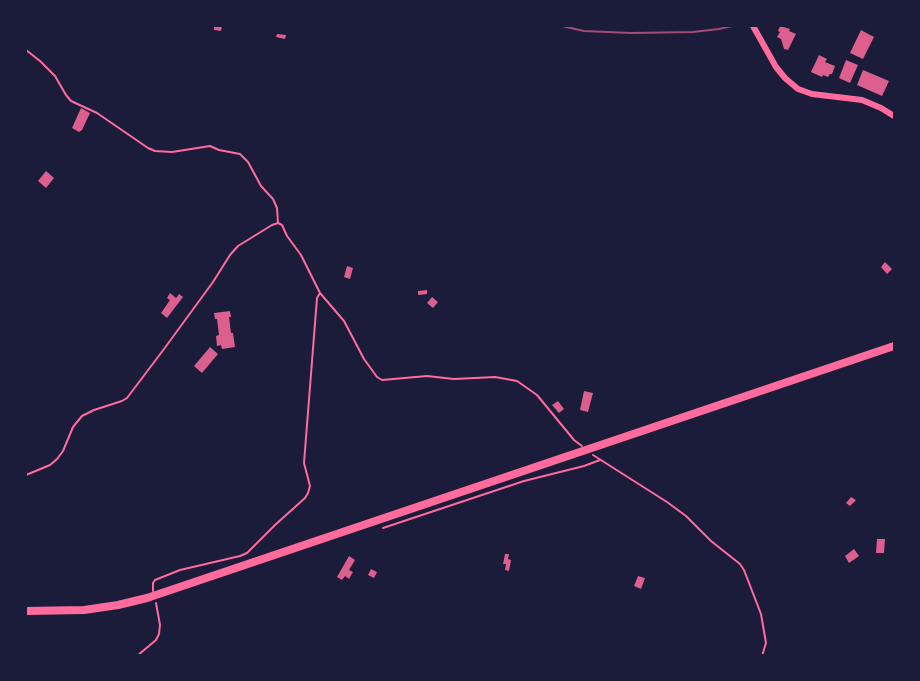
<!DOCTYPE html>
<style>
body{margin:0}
#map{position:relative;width:920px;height:681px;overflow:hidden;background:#1b1b3a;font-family:"Space Grotesk",sans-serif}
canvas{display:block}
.frame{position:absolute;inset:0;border:27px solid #1b1b3a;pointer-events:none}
</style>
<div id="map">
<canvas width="920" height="681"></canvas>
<div class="frame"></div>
</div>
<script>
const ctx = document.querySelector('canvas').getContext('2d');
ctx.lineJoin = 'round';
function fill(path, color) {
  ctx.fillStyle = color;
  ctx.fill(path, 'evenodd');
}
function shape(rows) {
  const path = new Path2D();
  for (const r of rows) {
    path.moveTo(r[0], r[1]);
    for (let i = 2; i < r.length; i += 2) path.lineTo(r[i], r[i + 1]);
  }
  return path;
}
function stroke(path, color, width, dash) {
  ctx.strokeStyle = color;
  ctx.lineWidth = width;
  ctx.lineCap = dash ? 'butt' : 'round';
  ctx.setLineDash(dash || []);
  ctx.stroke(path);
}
fill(shape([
 [214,26,222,26,221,31,214,30],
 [780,26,790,29,789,31,796,34,788,50,784,49,781,39,777,37,780,32,778,31],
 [861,30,874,37,863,59,850,53],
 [277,34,286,35,285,39,276,37],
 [819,55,827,59,825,62,835,66,832,74,830,74,828,77,823,75,822,77,811,72],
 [846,60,858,65,850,83,839,78],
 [863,70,889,81,882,96,857,85],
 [81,108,90,113,82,130,79,132,72,128],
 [46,171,54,178,46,188,38,181],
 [885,262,892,269,887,274,881,267],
 [347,266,353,268,350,279,344,277],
 [427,290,427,294,418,295,418,291],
 [170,293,176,298,179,294,183,297,167,318,161,313,170,300,167,298],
 [432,297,438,302,433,308,427,303],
 [230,311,231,317,229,317,231,333,233,333,235,347,222,349,221,345,217,346,216,336,219,335,217,319,215,319,214,313],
 [210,347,218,354,202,373,194,366],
 [584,391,593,393,588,412,580,410],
 [558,401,564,409,559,413,552,405],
 [851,497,856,500,850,506,846,503],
 [877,539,885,539,884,553,876,553],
 [854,549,859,556,849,563,845,556],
 [505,554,509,554,508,559,511,560,509,571,505,570,506,564,503,564],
 [349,556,355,560,349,570,353,572,349,579,345,576,342,580,337,577],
 [371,569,377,572,374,578,368,575],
 [638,576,645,578,641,589,634,586]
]), '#dd5f8e');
stroke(shape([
 [26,50,40,61,55,76,66,95,71,101,97,113,148,148,155,151,172,152,210,146,219,150,240,154,248,162,261,186,273,199,277,208,278,223],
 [593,455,667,502,686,516,711,541,740,564,744,570,761,614,766,643,762,656],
 [26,475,50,465,57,459,63,451,73,427,82,416,94,410,122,401,127,398,164,349,213,282,230,255,238,246,272,225,278,223,282,225,287,236,301,255,320,293,344,321,364,359,377,377,382,380,427,376,454,379,495,377,517,381,537,395,574,440,582,446],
 [383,528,524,481,584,466,600,460],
 [153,591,153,583,155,580,180,570,240,556,247,553,275,525,305,498,308,493,310,486,304,463,317,298,320,293],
 [137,656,156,640,159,634,160,625,156,603]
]), '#ff6b9d', 2);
stroke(shape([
 [753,26,776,67,785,78,798,89,812,94,862,100,881,108,894,116]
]), '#ff6b9d', 6);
stroke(shape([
 [26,611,84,610,118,605,147,598,894,346]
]), '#ff6b9d', 8);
stroke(shape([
 [562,26,584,31,631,33,693,32,719,29,732,26]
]), '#a44b75', 2);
</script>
